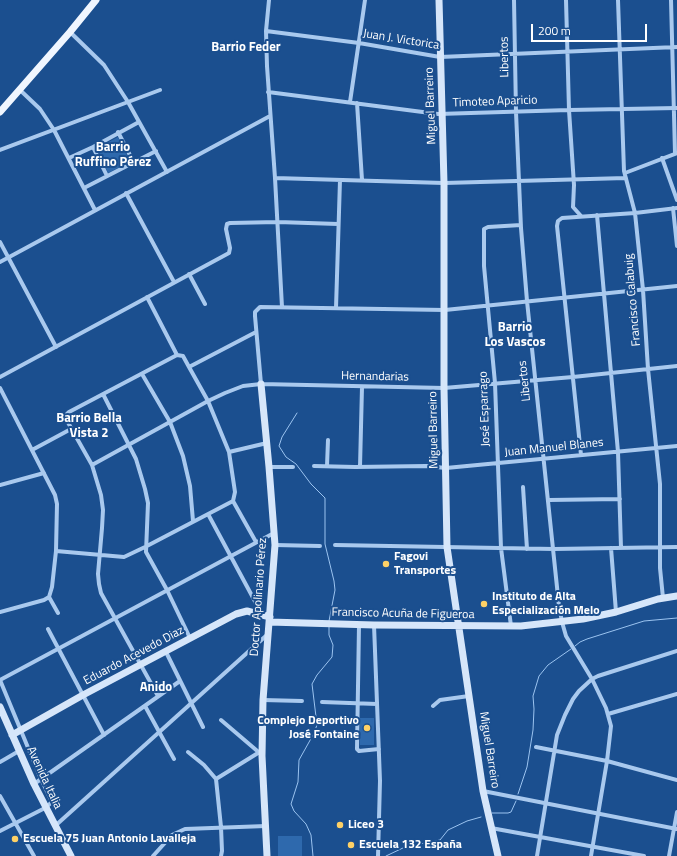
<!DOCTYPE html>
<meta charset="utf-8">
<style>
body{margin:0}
#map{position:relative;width:677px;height:856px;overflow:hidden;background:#1b4f8f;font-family:"Titillium Web",sans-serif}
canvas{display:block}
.scale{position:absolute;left:531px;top:24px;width:116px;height:18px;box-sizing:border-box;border:2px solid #fff;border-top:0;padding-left:5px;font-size:12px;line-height:14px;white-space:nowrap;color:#fff;-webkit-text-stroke:3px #1b4f8f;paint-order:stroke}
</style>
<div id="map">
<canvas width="677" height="856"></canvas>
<div class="scale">200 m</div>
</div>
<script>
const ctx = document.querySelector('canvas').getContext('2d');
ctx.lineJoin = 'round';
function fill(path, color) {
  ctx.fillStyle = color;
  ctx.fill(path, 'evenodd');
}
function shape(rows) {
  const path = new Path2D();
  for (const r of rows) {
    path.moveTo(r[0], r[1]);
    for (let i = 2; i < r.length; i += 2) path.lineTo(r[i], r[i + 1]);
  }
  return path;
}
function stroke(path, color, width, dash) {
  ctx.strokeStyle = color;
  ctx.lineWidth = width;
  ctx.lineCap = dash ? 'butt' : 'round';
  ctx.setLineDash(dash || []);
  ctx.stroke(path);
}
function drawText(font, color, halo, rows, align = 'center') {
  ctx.font = font + ' "Titillium Web",sans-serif';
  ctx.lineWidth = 4;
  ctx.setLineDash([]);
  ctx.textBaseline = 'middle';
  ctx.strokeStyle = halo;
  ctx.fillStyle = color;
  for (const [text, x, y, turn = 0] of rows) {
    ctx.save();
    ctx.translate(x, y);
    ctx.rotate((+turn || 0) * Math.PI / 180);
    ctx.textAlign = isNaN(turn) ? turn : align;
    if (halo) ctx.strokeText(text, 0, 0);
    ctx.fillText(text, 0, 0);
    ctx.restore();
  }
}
fill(shape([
 [118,137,130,162,108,173,97,148],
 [360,718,374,718,374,745,360,745],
 [278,836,302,836,302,856,278,856]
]), '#2e69ad');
stroke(shape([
 [297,413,282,437,279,446,286,457,296,464,311,484,325,498,325,544,334,581,335,590,329,621],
 [575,646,580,642,587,639,644,621,677,618],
 [518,794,527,767,533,730,534,709,533,696,539,676,548,665,571,649],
 [492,813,508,813,511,812,516,801],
 [313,856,311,835,306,824,294,811,291,804,298,782,299,760,313,735,317,725,312,684,317,675,332,657,333,645,329,635,329,627],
 [386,856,405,847,440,840,448,830,467,821,481,817]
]), '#9cc4f0', 1);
stroke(shape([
 [269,0,266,31,267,66,275,178,282,307],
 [514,0,516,112,521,228,527,301,559,606,562,622,566,636,592,679,606,708,611,726,607,761,591,856],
 [566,0,569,110,574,185,573,207,581,216],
 [618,0,624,171,635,213,643,290,648,369,660,484,660,568,663,598],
 [671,0,675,153],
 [266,31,359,43,440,57,677,47],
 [70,32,104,65,128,102,167,172],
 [20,90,40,109,54,130,95,210],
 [268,92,438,114,569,110,677,108],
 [350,102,365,0],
 [357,103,362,180],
 [118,132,134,163],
 [93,147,107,176],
 [0,150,160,90],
 [69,158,93,147,139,122],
 [662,158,677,200],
 [625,173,677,153],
 [275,178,444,183,626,178],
 [84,188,156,151],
 [126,193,174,282],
 [673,208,677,246],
 [597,215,618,452,621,548],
 [0,242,56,347],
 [0,262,270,116],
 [189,274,205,304],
 [147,297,177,355],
 [336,308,340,180],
 [177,355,183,356,189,367,208,401,229,452,235,492,233,501,256,542],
 [189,367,256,332],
 [142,374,170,422,183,456,190,486,193,521],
 [0,377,229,253,230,248,226,229,227,224,230,223,278,222,338,224],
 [261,384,255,316,255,312,260,307,445,310,677,286],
 [0,388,55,495,57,504,56,551,52,587,49,597],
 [103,394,136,459,145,489,148,503,146,552,167,590,190,638],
 [32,450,71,429],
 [229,452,267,443],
 [581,455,557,226,558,221,562,218,635,213,677,208],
 [92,465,208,401,225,393,243,386,261,384,444,388,573,377,677,366],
 [314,466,355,467,426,466,446,468,677,446],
 [327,466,328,440],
 [269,467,293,467],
 [360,467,362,387],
 [0,485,44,473],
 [523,487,527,549],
 [549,500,620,499],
 [208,514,258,607,258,614],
 [275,545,320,546],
 [335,545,554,549,677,547],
 [611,548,616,612],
 [56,551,124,557,145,547,233,501],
 [49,597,58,613],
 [0,612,44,600,49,597],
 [359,625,357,749,359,751,379,749],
 [374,625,380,781,378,856],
 [511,626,501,548,495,383,484,266,484,229,488,227,521,225],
 [48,629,104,735],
 [166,652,203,727],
 [0,680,274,533],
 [0,680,41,779,52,802,45,808,0,831],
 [158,696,101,593,99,584,98,574,102,528,103,510,101,495,92,465,66,419,66,415,69,412,177,355],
 [263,700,302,701],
 [322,702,377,704],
 [145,706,174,759],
 [433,706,440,700,469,696],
 [608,714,677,694],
 [221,720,262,755],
 [536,747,607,761,677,780],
 [188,752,204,765,216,779,221,827,222,851,221,856],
 [0,762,19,751],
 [216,779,258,753],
 [34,784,180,681],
 [483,791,677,829],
 [0,796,34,856],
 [55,826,268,634],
 [491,828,644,856],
 [153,856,172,835,185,829,266,826],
 [537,856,557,735,565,715,573,699,579,691,592,679,598,676,677,651],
 [669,856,677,812]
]), '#a9c9ee', 4);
stroke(shape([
 [439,0,444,183,444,388,447,547,483,791,498,856],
 [261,384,269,467,275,545,263,700,262,756,267,856],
 [269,622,374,625,521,626,583,619,616,612,658,599,677,596],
 [0,707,34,784,71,856],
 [12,735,83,695,236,614,247,611,270,617]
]), '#d6e6fa', 7);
stroke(shape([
 [0,112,70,32,96,0]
]), '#f0f6ff', 7);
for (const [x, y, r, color] of [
 [386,564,4,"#ffd166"],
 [484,604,4,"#ffd166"],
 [367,728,4,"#ffd166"],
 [340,825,4,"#ffd166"],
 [15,839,4,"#ffd166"],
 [351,845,4,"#ffd166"]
]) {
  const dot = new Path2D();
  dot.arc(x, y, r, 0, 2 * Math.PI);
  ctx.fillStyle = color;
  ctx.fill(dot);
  stroke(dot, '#1b4f8f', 1.5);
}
drawText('12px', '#fff', '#1b4f8f', [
 ["Juan J. Victorica",401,40,9],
 ["Libertos",505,57,-91],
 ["Timoteo Aparicio",495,102,-2],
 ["Miguel Barreiro",431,106,-92],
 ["Francisco Calabuig",633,300,-95],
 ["Hernandarias",375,377,1],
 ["Libertos",525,381,-96],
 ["José Esparrago",485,409,-92],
 ["Miguel Barreiro",434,430,-91],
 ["Juan Manuel Blanes",554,448,-6],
 ["Doctor Apolinario Pérez",259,597,-86],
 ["Francisco Acuña de Figueroa",403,614,1],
 ["Eduardo Acevedo Diaz",134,656,-28],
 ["Miguel Barreiro",489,750,81],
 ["Avenida Italia",44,778,65]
]);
drawText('bold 12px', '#fff', '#1b4f8f', [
 ["Fagovi",394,557],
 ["Transportes",394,571],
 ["Instituto de Alta",492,597],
 ["Especialización Melo",492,611],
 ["Complejo Deportivo",359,721,"right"],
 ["José Fontaine",359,735,"right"],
 ["Liceo 3",348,825],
 ["Escuela 75 Juan Antonio Lavalleja",23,839],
 ["Escuela 132 España",359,845]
], 'left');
drawText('bold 13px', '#fff', '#1b4f8f', [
 ["Barrio Feder",246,48],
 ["Barrio",113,148],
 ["Ruffino Pérez",113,163],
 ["Barrio",515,328],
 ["Los Vascos",515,343],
 ["Barrio Bella",89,419],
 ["Vista 2",89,434],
 ["Anido",156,688]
]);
</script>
